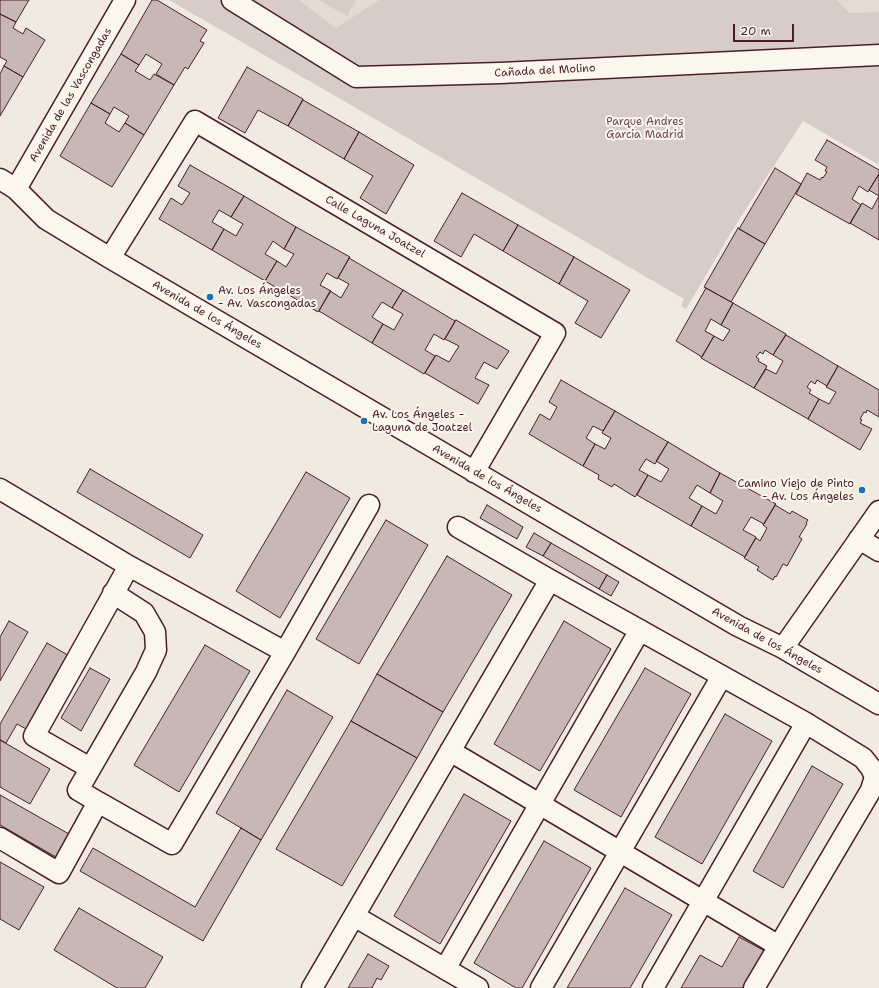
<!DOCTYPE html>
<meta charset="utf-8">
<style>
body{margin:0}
#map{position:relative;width:879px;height:988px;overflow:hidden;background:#f0eae0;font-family:"Shantell Sans",sans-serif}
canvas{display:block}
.scale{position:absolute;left:733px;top:24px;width:61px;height:18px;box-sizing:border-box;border:2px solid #4a1f2b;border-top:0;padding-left:5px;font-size:12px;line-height:14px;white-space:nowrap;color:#4a1f2b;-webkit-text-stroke:3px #fbf7ec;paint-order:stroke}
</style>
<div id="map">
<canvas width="879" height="988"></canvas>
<div class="scale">20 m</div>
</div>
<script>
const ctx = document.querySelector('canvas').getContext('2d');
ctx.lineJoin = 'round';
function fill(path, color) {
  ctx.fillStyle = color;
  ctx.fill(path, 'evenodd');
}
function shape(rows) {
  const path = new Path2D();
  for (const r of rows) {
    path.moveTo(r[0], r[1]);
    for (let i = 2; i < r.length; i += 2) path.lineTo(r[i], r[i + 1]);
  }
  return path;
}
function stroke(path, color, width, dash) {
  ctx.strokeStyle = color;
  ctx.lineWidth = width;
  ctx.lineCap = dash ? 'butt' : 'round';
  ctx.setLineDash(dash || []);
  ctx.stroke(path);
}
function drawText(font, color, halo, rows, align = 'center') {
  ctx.font = font + ' "Shantell Sans",sans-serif';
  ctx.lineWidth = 4;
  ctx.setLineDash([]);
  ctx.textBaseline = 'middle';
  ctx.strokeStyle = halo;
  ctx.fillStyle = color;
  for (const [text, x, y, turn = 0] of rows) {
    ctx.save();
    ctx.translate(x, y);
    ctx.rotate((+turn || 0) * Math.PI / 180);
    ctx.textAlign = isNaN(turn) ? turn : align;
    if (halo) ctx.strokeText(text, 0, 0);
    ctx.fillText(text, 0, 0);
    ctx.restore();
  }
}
fill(shape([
 [299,0,379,0,336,28],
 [837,0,879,0,879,12,849,13]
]), '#e4dbd2');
fill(shape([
 [169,0,299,0,336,28,379,0,837,0,849,13,879,12,879,165,803,121,735,226,686,309,681,306,684,299,375,119],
 [319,0,356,0,347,16]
]), '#d8ccc6');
const building = shape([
 [0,0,29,0,16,22,0,14,0,0],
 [152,0,157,0,207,30,200,41,204,43,188,69,185,67,174,85,156,74,162,64,146,54,139,65,121,54,152,0],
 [0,14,16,22,13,28,23,34,26,28,45,40,23,77,4,66,7,61,0,57,0,14],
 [121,54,139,65,135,71,150,80,154,74,174,85,144,135,125,123,129,116,114,107,110,114,91,103,121,54],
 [4,66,23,77,0,116,0,74,4,66],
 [247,67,303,99,288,126,258,110,245,133,218,118,247,67],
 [303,100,359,132,344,159,288,126,303,100],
 [91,103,110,114,105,123,119,132,125,123,144,135,112,187,60,156,91,103],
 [359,132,414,165,386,214,360,198,373,176,344,159,359,132],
 [827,140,879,170,879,174,868,192,859,186,852,199,861,205,850,224,796,194,807,173,820,180,822,177,823,178,827,172,825,171,827,167,815,160,827,140],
 [190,165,244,196,231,217,219,210,212,222,224,229,212,250,159,219,171,198,182,205,190,193,178,186,190,165],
 [775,168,801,184,765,244,739,229,775,168],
 [879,174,879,196,869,190,879,174],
 [462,193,518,225,503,251,474,234,461,257,434,241,462,193],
 [244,196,296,227,284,249,273,241,265,254,277,261,265,281,212,250,224,229,236,236,243,224,231,217,244,196],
 [879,196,879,240,850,223,862,203,872,209,879,196],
 [518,225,574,257,559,284,503,251,518,225],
 [296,227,350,257,337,279,327,273,320,285,331,291,318,312,265,281,277,261,286,267,294,254,284,249,296,227],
 [738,228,765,244,731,302,704,287,738,228],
 [574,257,630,290,601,338,575,323,588,301,559,284,574,257],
 [349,258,403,290,392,308,382,302,372,317,383,324,372,343,319,311,330,291,341,298,349,284,338,278,349,258],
 [706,288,733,303,721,325,711,319,705,331,714,336,702,357,676,341,706,288],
 [403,290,455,321,444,340,434,334,425,350,435,356,424,374,372,343,383,324,394,330,403,314,392,308,403,290],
 [733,303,786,334,773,355,765,350,763,354,760,352,756,357,759,359,758,361,767,366,754,388,701,358,714,336,723,341,730,330,721,325,733,303],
 [456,320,509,351,497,369,484,362,475,378,489,385,478,404,425,373,436,355,449,362,459,346,445,339,456,320],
 [786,335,838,366,827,386,817,380,815,384,811,381,807,387,811,390,809,393,819,399,808,419,754,388,766,369,776,374,783,361,773,355,786,335],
 [838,366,879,390,879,417,867,410,866,413,864,412,860,419,862,420,860,423,872,429,860,450,808,419,819,399,829,404,836,392,826,387,838,366],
 [561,380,615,411,603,431,593,426,586,438,595,444,583,466,529,434,540,414,550,420,557,407,549,402,561,380],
 [615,411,668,442,655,464,646,459,639,470,648,475,635,497,614,484,612,487,598,479,599,475,583,466,595,444,605,449,611,438,602,433,615,411],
 [668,442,720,473,710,493,697,485,689,498,702,506,691,526,637,495,648,475,661,482,669,469,656,461,668,442],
 [90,469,203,535,190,558,77,492,90,469],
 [306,472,350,498,280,618,236,591,306,472],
 [720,473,776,504,764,524,751,517,743,530,756,537,745,557,691,526,702,506,716,514,723,501,710,493,720,473],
 [487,505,523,527,517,539,480,518,487,505],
 [775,505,790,514,792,511,808,520,806,523,807,524,799,537,802,539,787,566,783,564,776,577,775,576,773,580,757,570,759,567,744,558,756,538,760,541,767,528,763,525,775,505],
 [386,520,428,545,359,664,316,639,386,520],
 [534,533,551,543,543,556,526,547,534,533],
 [551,543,607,575,599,589,543,556,551,543],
 [447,556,512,595,443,712,377,674,447,556],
 [607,575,619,582,611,596,599,589,607,575],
 [9,621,28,632,0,681,0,637,9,621],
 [564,621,611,649,540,771,494,744,564,621],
 [47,643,71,657,28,730,17,724,6,743,0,740,0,724,47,643],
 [205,645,250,671,179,792,134,765,205,645],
 [90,668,110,679,81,731,61,718,90,668],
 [645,668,691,694,621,817,574,790,645,668],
 [377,674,443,712,417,758,351,721,377,674],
 [287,690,333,717,261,840,216,813,287,690],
 [725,714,772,741,702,864,655,837,725,714],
 [351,721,417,758,342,886,276,849,351,721],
 [0,740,50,769,30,804,0,787,0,740],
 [812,766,843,784,783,888,753,871,812,766],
 [464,794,511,821,440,944,394,916,464,794],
 [0,795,69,834,56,857,0,825,0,795],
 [241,828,261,840,203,941,80,871,93,848,195,907,241,828],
 [544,841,591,868,522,988,516,988,474,963,544,841],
 [0,862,44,887,19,930,0,919,0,862],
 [625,888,672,915,630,988,567,988,625,888],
 [79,908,163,957,145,988,117,988,54,950,79,908],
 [739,937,765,951,745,988,681,988,700,955,722,967,739,937],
 [368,954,389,966,381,980,377,978,372,988,348,988,368,954]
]);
fill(building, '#c8b8b3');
stroke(building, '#4a1f2b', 1);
const minor = shape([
 [232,0,356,77,500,73,879,55],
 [0,179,16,189,46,219,110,258,738,626,783,648,879,704],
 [16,189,125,0],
 [110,258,195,121,555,333,474,472],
 [0,489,129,566,285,652],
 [458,527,550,580,806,723,863,758,871,768,875,777,871,790,754,988],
 [859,539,879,551],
 [113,593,144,613,155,632,156,650,146,672,78,790,98,802,172,844,285,652,369,505],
 [783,648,879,511],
 [450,751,779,946],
 [90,768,34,736,129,566],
 [0,838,59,873,98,802],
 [354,916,478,988],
 [445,969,640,630],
 [312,988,550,580],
 [541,988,722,676],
 [653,988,806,723]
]);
stroke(minor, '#4a1f2b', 23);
stroke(minor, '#fbf7ec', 20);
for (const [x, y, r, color] of [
 [210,297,4,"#1f6fb2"],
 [364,421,4,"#1f6fb2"],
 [862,490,4,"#1f6fb2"]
]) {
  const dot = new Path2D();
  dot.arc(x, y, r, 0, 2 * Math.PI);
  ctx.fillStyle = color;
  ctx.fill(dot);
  stroke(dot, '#fbf7ec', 1.5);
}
drawText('11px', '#4a1f2b', '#fbf7ec', [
 ["Cañada del Molino",545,71,-3],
 ["Avenida de las Vascongadas",71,95,-60],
 ["Calle Laguna Joatzel",375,227,30],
 ["Avenida de los Ángeles",207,315,30],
 ["Avenida de los Ángeles",487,479,30],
 ["Avenida de los Ángeles",767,641,29]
]);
drawText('11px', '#6e4a52', '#fbf7ec', [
 ["Parque Andres",645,122],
 ["Garcia Madrid",645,135]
]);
drawText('11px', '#4a1f2b', '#fbf7ec', [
 ["Av. Los Ángeles",218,291],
 ["- Av. Vascongadas",218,304],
 ["Av. Los Ángeles -",372,415],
 ["Laguna de Joatzel",372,428],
 ["Camino Viejo de Pinto",854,484,"right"],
 ["- Av. Los Ángeles",854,497,"right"]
], 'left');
</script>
